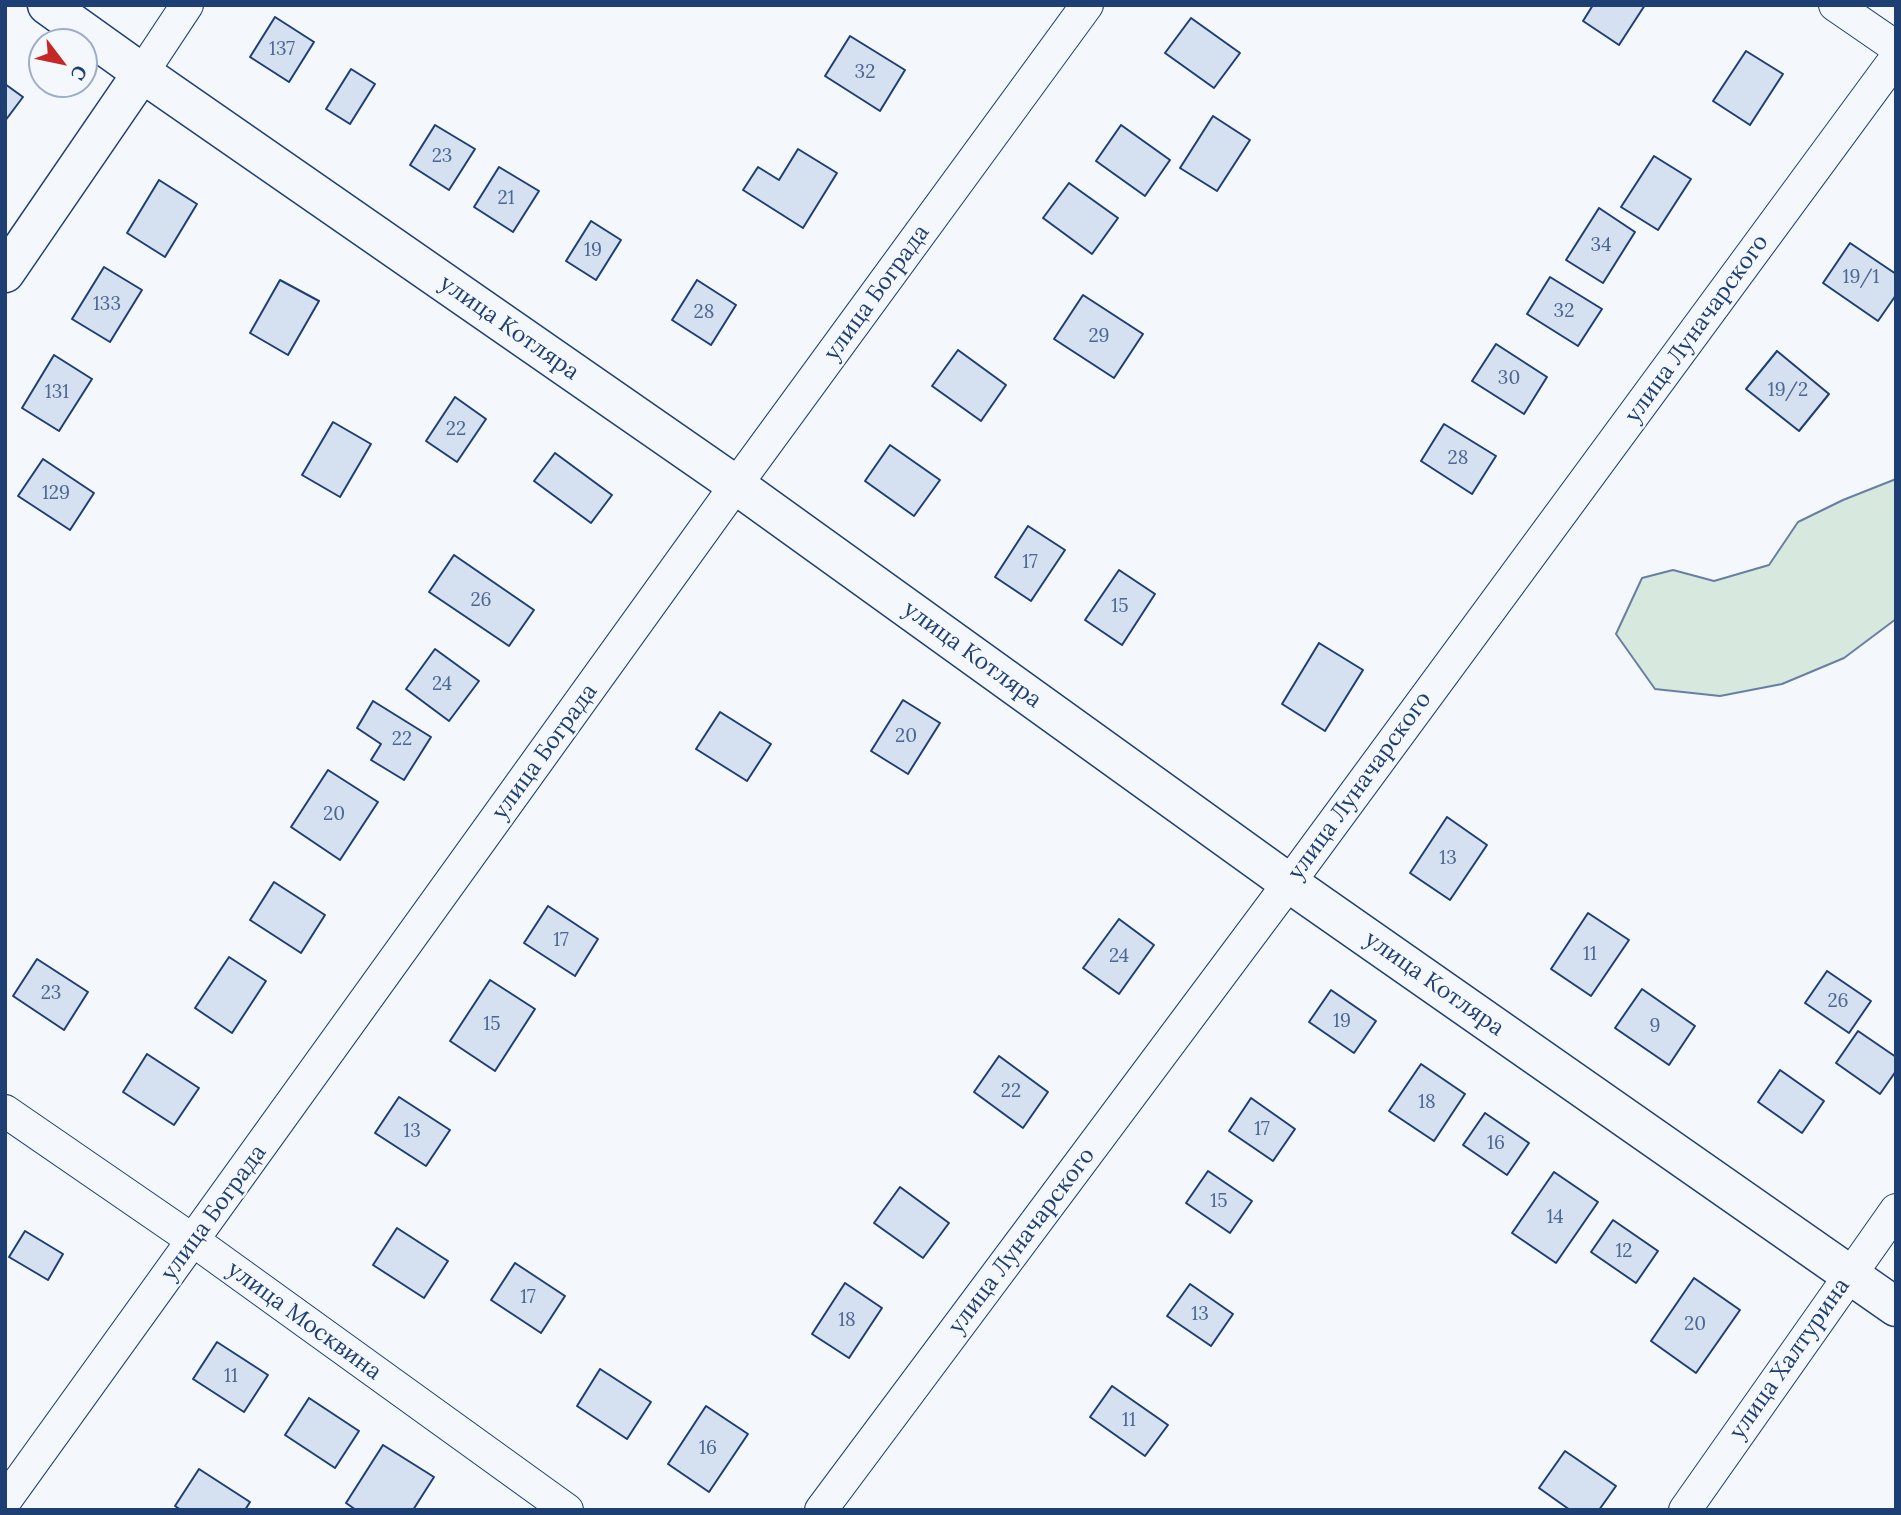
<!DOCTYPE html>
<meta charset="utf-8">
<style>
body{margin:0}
#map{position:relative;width:1901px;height:1515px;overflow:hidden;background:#f4f7fb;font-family:Lora,serif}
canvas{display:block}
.frame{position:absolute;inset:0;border:7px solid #1d3f73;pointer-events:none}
.north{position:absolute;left:28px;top:28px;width:70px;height:70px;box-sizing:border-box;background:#f4f7fb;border:2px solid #9eadc5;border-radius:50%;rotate:122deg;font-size:19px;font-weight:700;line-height:28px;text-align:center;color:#1d3f73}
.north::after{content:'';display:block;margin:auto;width:24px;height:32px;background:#c62828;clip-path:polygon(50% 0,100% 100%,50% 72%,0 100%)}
</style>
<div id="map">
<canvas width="1901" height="1515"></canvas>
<div class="frame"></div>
<div class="north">С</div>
</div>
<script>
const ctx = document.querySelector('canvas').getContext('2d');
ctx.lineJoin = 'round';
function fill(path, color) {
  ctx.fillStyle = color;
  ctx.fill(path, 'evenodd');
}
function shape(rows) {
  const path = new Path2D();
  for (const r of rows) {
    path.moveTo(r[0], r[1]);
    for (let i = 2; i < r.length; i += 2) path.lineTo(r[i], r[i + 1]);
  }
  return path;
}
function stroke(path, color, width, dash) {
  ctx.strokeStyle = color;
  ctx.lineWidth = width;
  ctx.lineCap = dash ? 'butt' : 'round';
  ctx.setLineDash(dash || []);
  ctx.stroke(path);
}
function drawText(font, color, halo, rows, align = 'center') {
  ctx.font = font + ' Lora,serif';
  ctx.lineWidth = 5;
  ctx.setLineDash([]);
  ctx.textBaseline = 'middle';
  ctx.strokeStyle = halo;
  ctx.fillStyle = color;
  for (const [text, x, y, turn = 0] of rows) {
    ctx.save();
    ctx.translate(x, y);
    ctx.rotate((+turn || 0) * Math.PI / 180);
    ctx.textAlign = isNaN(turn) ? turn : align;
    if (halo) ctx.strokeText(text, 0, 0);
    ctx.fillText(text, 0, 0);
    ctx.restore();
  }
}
const green = shape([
 [1896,479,1896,619,1844,658,1782,684,1720,696,1655,689,1616,634,1642,578,1673,570,1714,581,1769,565,1798,522,1843,500,1896,479]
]);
fill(green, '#d7e8df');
stroke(green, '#687fa3', 2);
const building = shape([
 [1593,5,1645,5,1619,45,1583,21,1593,5],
 [275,17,314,42,289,82,250,57,275,17],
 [1191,18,1240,53,1214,88,1165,53,1191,18],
 [850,36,905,70,880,111,825,76,850,36],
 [1746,51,1783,74,1750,125,1713,101,1746,51],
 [351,69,375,84,350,124,326,109,351,69],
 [5,84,23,97,5,121,5,84],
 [1213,116,1250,140,1217,191,1180,168,1213,116],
 [435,125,475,149,449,190,410,165,435,125],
 [1121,125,1170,160,1145,196,1096,161,1121,125],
 [798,149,837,173,803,228,743,190,758,167,779,180,798,149],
 [1654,156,1691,179,1658,230,1621,207,1654,156],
 [499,167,539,191,513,232,474,207,499,167],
 [159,180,197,204,165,257,127,233,159,180],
 [1069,183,1118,218,1092,254,1043,218,1069,183],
 [1599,208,1635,232,1603,283,1566,260,1599,208],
 [591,221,621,240,596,280,566,261,591,221],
 [1850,243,1896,274,1896,295,1878,321,1823,283,1850,243],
 [104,267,142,290,110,342,72,319,104,267],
 [1550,277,1602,309,1578,346,1527,314,1550,277],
 [280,280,319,301,288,355,250,333,280,280],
 [697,280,736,305,711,345,672,320,697,280],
 [1083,295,1143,334,1114,378,1054,339,1083,295],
 [1496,344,1547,377,1524,414,1472,381,1496,344],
 [958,350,1006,385,981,421,932,386,958,350],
 [1777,351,1829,394,1799,431,1746,389,1777,351],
 [54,355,92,379,59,431,22,408,54,355],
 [455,397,486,419,457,462,426,441,455,397],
 [333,422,371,444,340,497,302,475,333,422],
 [1444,424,1496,456,1472,494,1421,461,1444,424],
 [890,445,940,480,914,516,865,481,890,445],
 [555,453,612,495,591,523,534,481,555,453],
 [43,459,94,493,70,530,18,496,43,459],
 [1028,526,1065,550,1031,601,995,577,1028,526],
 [454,555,534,610,509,646,429,592,454,555],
 [1119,570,1155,594,1122,645,1085,620,1119,570],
 [1319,643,1363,670,1325,731,1282,704,1319,643],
 [435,649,479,681,449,721,406,689,435,649],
 [903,700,940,723,908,774,871,751,903,700],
 [373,701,431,737,404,780,371,760,381,744,357,728,373,701],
 [720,712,771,744,747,781,696,749,720,712],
 [328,770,378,802,340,860,291,827,328,770],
 [1447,817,1487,845,1450,900,1410,873,1447,817],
 [274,882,325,915,301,953,250,920,274,882],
 [548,906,598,939,575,976,524,943,548,906],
 [1588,913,1629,940,1591,996,1551,969,1588,913],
 [1119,919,1154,945,1119,994,1083,968,1119,919],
 [229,957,266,981,232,1033,195,1008,229,957],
 [37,959,88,992,64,1030,13,996,37,959],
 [1827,971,1871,1001,1849,1033,1805,1003,1827,971],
 [490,980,535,1009,495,1071,450,1041,490,980],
 [1642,989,1695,1026,1669,1065,1615,1028,1642,989],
 [1331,990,1376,1021,1354,1053,1309,1022,1331,990],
 [1858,1031,1896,1057,1896,1071,1880,1094,1836,1063,1858,1031],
 [147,1054,199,1088,174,1125,123,1092,147,1054],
 [999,1056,1048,1092,1023,1128,974,1092,999,1056],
 [1421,1064,1465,1094,1434,1141,1389,1111,1421,1064],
 [1780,1070,1824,1101,1802,1133,1758,1102,1780,1070],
 [399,1097,450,1130,426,1166,375,1133,399,1097],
 [1251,1098,1295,1129,1273,1161,1229,1131,1251,1098],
 [1485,1113,1529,1143,1507,1175,1463,1145,1485,1113],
 [1208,1171,1252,1201,1230,1233,1186,1203,1208,1171],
 [1554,1172,1598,1202,1556,1263,1512,1233,1554,1172],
 [900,1187,949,1223,923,1258,874,1223,900,1187],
 [1613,1220,1658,1251,1636,1283,1591,1252,1613,1220],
 [397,1228,448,1261,424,1298,373,1265,397,1228],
 [25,1231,63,1254,48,1280,9,1257,25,1231],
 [515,1263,565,1296,541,1333,491,1300,515,1263],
 [1694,1278,1740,1310,1696,1373,1651,1341,1694,1278],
 [845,1283,882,1308,849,1358,812,1334,845,1283],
 [1190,1284,1233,1314,1211,1346,1167,1316,1190,1284],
 [217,1342,268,1375,244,1412,193,1379,217,1342],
 [600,1369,651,1402,627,1439,577,1406,600,1369],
 [1112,1386,1168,1425,1145,1456,1090,1417,1112,1386],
 [309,1398,359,1431,335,1468,285,1435,309,1398],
 [706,1406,748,1434,709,1492,668,1464,706,1406],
 [383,1445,434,1477,413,1510,356,1510,346,1503,383,1445],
 [1565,1451,1616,1486,1599,1510,1570,1510,1539,1488,1565,1451],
 [199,1469,250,1502,245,1510,181,1510,175,1506,199,1469]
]);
fill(building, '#d5e0f0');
stroke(building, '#1d3f73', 2);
const minor = shape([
 [1835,5,1896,47],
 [142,73,187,5],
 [5,1111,194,1241,567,1510],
 [5,1501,736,485,1087,5],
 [821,1510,1289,883,1896,58],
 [1685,1510,1896,1210]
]);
const tertiary = shape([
 [47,5,142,73,736,485,1289,883,1896,1307],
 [5,273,142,73]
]);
stroke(minor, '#1d3f73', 34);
stroke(tertiary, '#1d3f73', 41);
stroke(minor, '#f4f7fb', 32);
stroke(tertiary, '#f4f7fb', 38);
drawText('19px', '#4b6792', null, [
 ["137",282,50],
 ["32",865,73],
 ["23",442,157],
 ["21",506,199],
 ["34",1601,246],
 ["19",593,251],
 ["19/1",1861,278],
 ["133",107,305],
 ["32",1564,312],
 ["28",704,313],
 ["29",1099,337],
 ["30",1509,379],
 ["19/2",1788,391],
 ["131",57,393],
 ["22",456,430],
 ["28",1458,459],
 ["129",56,494],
 ["17",1030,563],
 ["26",481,601],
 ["15",1120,607],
 ["24",442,685],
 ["20",906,737],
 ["22",402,740],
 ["20",334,815],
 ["13",1448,859],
 ["17",561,941],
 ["11",1590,955],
 ["24",1119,957],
 ["23",51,994],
 ["26",1838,1002],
 ["19",1342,1022],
 ["15",492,1025],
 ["9",1655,1027],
 ["22",1011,1092],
 ["18",1427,1103],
 ["17",1262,1130],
 ["13",412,1132],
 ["16",1496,1144],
 ["15",1219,1202],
 ["14",1555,1218],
 ["12",1624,1252],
 ["17",528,1298],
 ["13",1200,1315],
 ["18",847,1321],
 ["20",1695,1325],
 ["11",231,1377],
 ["11",1129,1421],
 ["16",708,1449]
]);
drawText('23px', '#1d3f73', '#f4f7fb', [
 ["улица Бограда",877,293,-54],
 ["улица Котляра",509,328,35],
 ["улица Луначарского",1697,329,-54],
 ["улица Котляра",972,655,36],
 ["улица Бограда",545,752,-54],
 ["улица Луначарского",1360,786,-54],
 ["улица Котляра",1434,984,35],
 ["улица Бограда",214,1213,-54],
 ["улица Луначарского",1022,1241,-53],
 ["улица Москвина",304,1321,36],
 ["улица Халтурина",1790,1359,-55]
]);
</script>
